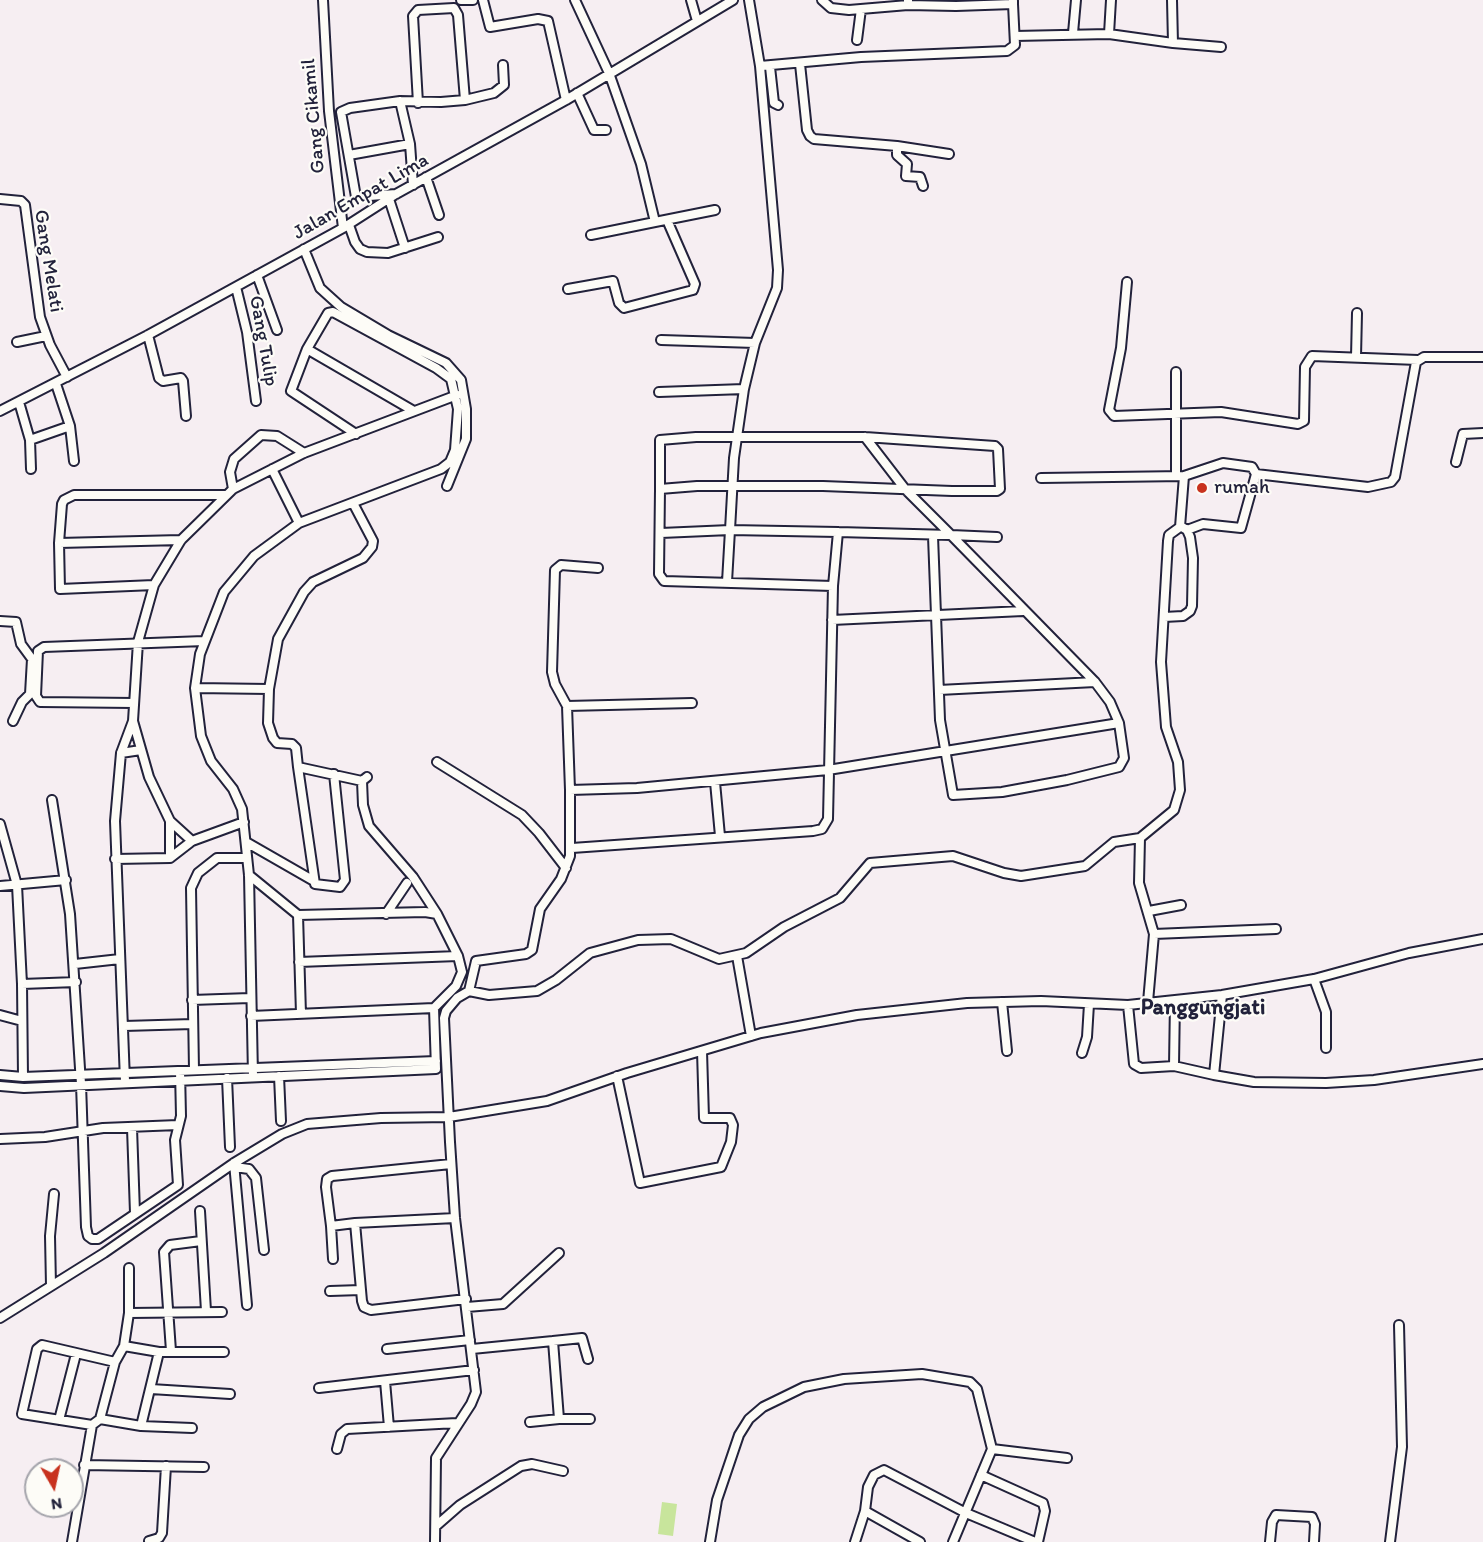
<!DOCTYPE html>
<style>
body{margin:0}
#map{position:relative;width:1483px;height:1542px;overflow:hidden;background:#f6eef2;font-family:Itim,sans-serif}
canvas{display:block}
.north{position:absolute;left:24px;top:1458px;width:60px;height:60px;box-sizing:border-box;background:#fdfcf7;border:2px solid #a5a5ac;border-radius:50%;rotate:171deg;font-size:16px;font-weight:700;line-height:24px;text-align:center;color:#22223b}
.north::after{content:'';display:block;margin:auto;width:21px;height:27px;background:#c8321e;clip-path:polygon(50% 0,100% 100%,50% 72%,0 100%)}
</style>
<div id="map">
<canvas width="1483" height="1542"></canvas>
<div class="north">N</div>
</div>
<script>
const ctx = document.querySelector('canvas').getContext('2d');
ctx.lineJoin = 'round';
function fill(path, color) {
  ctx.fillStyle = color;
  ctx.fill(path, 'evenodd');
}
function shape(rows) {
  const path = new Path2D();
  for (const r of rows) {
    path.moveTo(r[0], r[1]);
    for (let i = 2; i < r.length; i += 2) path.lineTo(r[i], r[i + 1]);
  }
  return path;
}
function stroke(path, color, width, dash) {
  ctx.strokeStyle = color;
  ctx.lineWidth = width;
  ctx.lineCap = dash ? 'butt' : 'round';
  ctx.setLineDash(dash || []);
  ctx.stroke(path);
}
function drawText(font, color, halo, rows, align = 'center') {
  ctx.font = font + ' Itim,sans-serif';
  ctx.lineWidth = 4.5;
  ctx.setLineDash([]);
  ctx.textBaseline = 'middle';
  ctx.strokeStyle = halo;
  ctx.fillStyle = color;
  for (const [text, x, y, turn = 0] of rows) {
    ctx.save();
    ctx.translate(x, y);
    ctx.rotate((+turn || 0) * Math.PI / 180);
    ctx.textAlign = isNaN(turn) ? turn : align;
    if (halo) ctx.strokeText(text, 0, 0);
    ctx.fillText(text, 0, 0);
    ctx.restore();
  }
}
fill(shape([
 [662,1502,677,1504,673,1536,658,1534]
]), '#c8e59c');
const street = shape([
 [323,0,329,111,343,228],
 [461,0,473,0],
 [483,0,490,27,538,19,548,21,566,100],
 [575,0,609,73,641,164,655,222,715,210],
 [691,0,697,21],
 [822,0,831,8,849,10,908,5],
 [908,0,908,5,956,6,1013,4,1013,1],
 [1073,33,1076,0],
 [1109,34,1173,43,1172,0],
 [1015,36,1109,34,1111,0],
 [857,40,861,9],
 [1173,43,1221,47],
 [800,64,807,130,810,136,814,139,897,146,897,155,907,164,906,176,920,177,923,186],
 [760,66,861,57,1007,51,1015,45,1013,4],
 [770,67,774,103,778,105],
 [577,93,594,130,606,130],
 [400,101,410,144,413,185],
 [418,103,413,16,418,10,454,8,458,15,465,100],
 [897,146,949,154],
 [349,155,410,144],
 [426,177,439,215],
 [396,194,356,197,341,112,350,108,400,101,441,102,465,100,494,93,504,85,503,65],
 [0,199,21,201,25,205,40,317,50,345,67,377],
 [389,199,405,248],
 [349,225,355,242,360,249,367,252,388,253,438,237],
 [591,235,655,222],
 [304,249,320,288,341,307,388,335,446,363,461,380,466,409,466,439,447,486],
 [257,275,277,330],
 [1127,282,1121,348,1109,410,1114,416,1221,412,1298,424,1304,421,1305,367,1312,356,1418,360],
 [236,287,247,332,256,401],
 [568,289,613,281,619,303,624,308,693,290,695,284,667,220],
 [148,335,159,378,163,381,181,378,183,381,186,416],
 [661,340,755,343],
 [17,342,46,336],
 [307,349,291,391,356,434],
 [1356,357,1357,313],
 [1176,372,1176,476],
 [56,384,70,426,74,461],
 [659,392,744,389],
 [19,402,30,440,31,469],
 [0,411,148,335,343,228,396,194,566,100,733,0],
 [696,437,865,437,995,446,998,449,1000,489,997,491,952,491,823,486,697,486,660,489,660,440,696,437],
 [865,437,905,489,951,535,997,537],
 [30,440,70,426],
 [1456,462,1463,434,1483,433],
 [272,469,299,523],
 [1184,476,1223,463,1252,467,1256,474],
 [1041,478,1184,476,1180,527,1169,535,1168,541,1161,662,1166,727,1178,762,1180,790,1174,810,1140,838,1139,883,1154,934,1148,1002],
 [233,489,230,472,234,459,261,435,277,436,304,453],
 [660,489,659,574,664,581,833,586],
 [1187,530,1203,524,1241,528,1256,474,1368,487,1391,482,1395,477,1416,362,1424,357,1483,357],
 [661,533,730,530,727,582],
 [933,536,940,720,953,795,1002,792,1067,780,1119,767,1124,758,1119,723],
 [59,543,181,540],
 [154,585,60,589,59,543,62,504,64,500,74,495,226,495],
 [1164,617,1183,616,1190,611,1192,606,1193,558,1190,537,1187,530,1182,527],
 [832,620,1023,611],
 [0,621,16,622,21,644,32,659,30,694,22,702,13,721],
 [195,688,269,689,268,723,273,738,277,743,292,744,296,748,298,767,362,781,367,777],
 [269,689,278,639,304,592,313,582,363,558,372,547,373,541,353,503],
 [939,690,1095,682],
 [134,703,40,702,36,696,38,651,44,647,204,641],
 [567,706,555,684,552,672,555,570,561,565,598,568],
 [133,721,149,777,170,821,192,841],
 [121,753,141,750],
 [437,762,522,815,539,833,566,868],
 [298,767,315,884,340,887,345,880,334,774],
 [362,781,363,805,369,826,413,877,437,914],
 [715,782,720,836],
 [570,790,567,706,692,703],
 [52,800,70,914,81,1084,86,1227,88,1236,92,1239,98,1239,178,1185,175,1140,181,1116,180,1071],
 [170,821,170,858],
 [0,824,17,885,22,984,23,1077],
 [246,842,314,881],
 [572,848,813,831,822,829,828,819,833,586,838,532,730,530,734,458,744,389,755,343,777,288,778,270,760,66,749,0],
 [115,859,170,858,192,841,244,822],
 [249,875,298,915],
 [0,886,66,880],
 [1149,911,1181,905],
 [386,914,407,883],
 [1154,934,1276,929],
 [737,956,751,1036],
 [299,962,458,956],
 [75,964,120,959],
 [1314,979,1326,1012,1326,1048],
 [22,984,76,982],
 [469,991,476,961,526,954,532,950,540,909,561,879,570,856,570,790,637,788,828,770,1119,723,1110,702,1095,682,951,535,838,532],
 [1222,995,1214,1075,1254,1082,1326,1083,1374,1080,1483,1064],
 [192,1000,250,998],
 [1175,1000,1174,1066,1214,1075],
 [1002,1002,1007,1051],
 [1128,1005,1134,1064,1141,1068,1174,1066],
 [301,1014,298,915,425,912,437,914,458,956,462,972,456,986,434,1008],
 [0,1015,22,1021],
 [124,1026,193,1024],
 [1082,1053,1087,1037,1089,1004],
 [194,1070,191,888,198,873,217,858,247,858],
 [0,1075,23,1077,436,1061],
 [253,1076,249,875,242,809,233,789,211,761,201,736,195,688,200,654,224,592,254,556,299,523,441,469,450,462,455,450,458,409,451,379,436,368,333,312,328,313,307,349,412,410],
 [279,1076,281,1121],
 [617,1076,640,1183,721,1167,731,1142,733,1125,730,1118,704,1118,702,1051],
 [227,1078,230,1147],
 [125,1081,115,821,121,753,133,721,138,642,154,585,181,540,233,489,304,453,457,395],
 [0,1086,24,1088,436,1069,434,1008,251,1016],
 [132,1128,135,1213],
 [0,1139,45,1137,103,1128,178,1125],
 [234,1163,247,1305],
 [235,1167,249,1169,256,1178,264,1250],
 [200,1211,206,1311],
 [455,1218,355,1223,362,1301,364,1307,371,1310,466,1299],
 [331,1226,326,1187,327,1179,332,1176,451,1164],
 [333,1259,331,1226,355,1223],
 [51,1286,50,1236,54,1194],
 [330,1291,361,1290],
 [467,1307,503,1304,559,1253],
 [129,1313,222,1312],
 [0,1318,104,1253,234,1163,282,1134,307,1124,381,1118,449,1117,547,1101,627,1073,761,1033,857,1015,967,1003,1041,1001,1128,1005,1222,995,1314,979,1409,953,1483,939],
 [553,1341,582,1338,588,1359],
 [124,1346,129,1313,129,1268],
 [387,1349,470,1340],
 [472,1349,553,1341,559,1419,530,1422],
 [171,1351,164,1252,170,1245,201,1241],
 [385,1381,389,1427],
 [319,1388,474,1370],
 [151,1389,230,1394],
 [100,1419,141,1426,192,1428],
 [559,1419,590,1419],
 [59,1420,76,1354],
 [92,1425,22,1414,37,1349,42,1345,115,1362],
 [141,1426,159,1352],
 [337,1449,341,1434,347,1429,457,1423],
 [992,1449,1067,1458],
 [84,1465,204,1467],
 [981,1475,1043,1503,1045,1511,1038,1542],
 [865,1511,920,1542],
 [436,1526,460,1505,521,1466,532,1464,563,1471],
 [149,1541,159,1538,162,1533,166,1466],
 [72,1542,92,1425,100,1419,115,1362,124,1346,159,1352,224,1352],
 [435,1542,436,1458,471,1404,476,1392,455,1218,450,1142,444,1018,446,1011,457,998,469,991,489,995,537,991,556,980,590,953,638,940,671,939,719,959,746,953,784,927,840,898,870,863,953,856,1004,873,1021,876,1085,866,1114,842,1140,838],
 [710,1542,717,1500,739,1435,749,1419,763,1407,804,1387,844,1379,922,1374,970,1382,977,1389,992,1449,953,1542],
 [855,1542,865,1511,868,1487,874,1475,884,1470,966,1513,1035,1542],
 [1270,1542,1272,1522,1276,1515,1312,1517,1315,1524,1314,1542],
 [1390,1542,1402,1447,1399,1325]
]);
stroke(street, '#22223b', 12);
stroke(street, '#fdfcf7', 8);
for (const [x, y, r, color] of [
 [1202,488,6,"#c8321e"]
]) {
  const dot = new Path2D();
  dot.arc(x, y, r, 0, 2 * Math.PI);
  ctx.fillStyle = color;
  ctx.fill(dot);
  stroke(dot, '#fdfcf7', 2);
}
drawText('20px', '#22223b', '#fdfcf7', [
 ["Gang Cikamil",314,116,-95],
 ["Jalan Empat Lima",361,197,-30],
 ["Gang Melati",48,261,81],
 ["Gang Tulip",263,341,80]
]);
drawText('20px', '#22223b', '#fdfcf7', [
 ["rumah",1214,488]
], 'left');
drawText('bold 22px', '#22223b', '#fdfcf7', [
 ["Panggungjati",1203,1008]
]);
</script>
